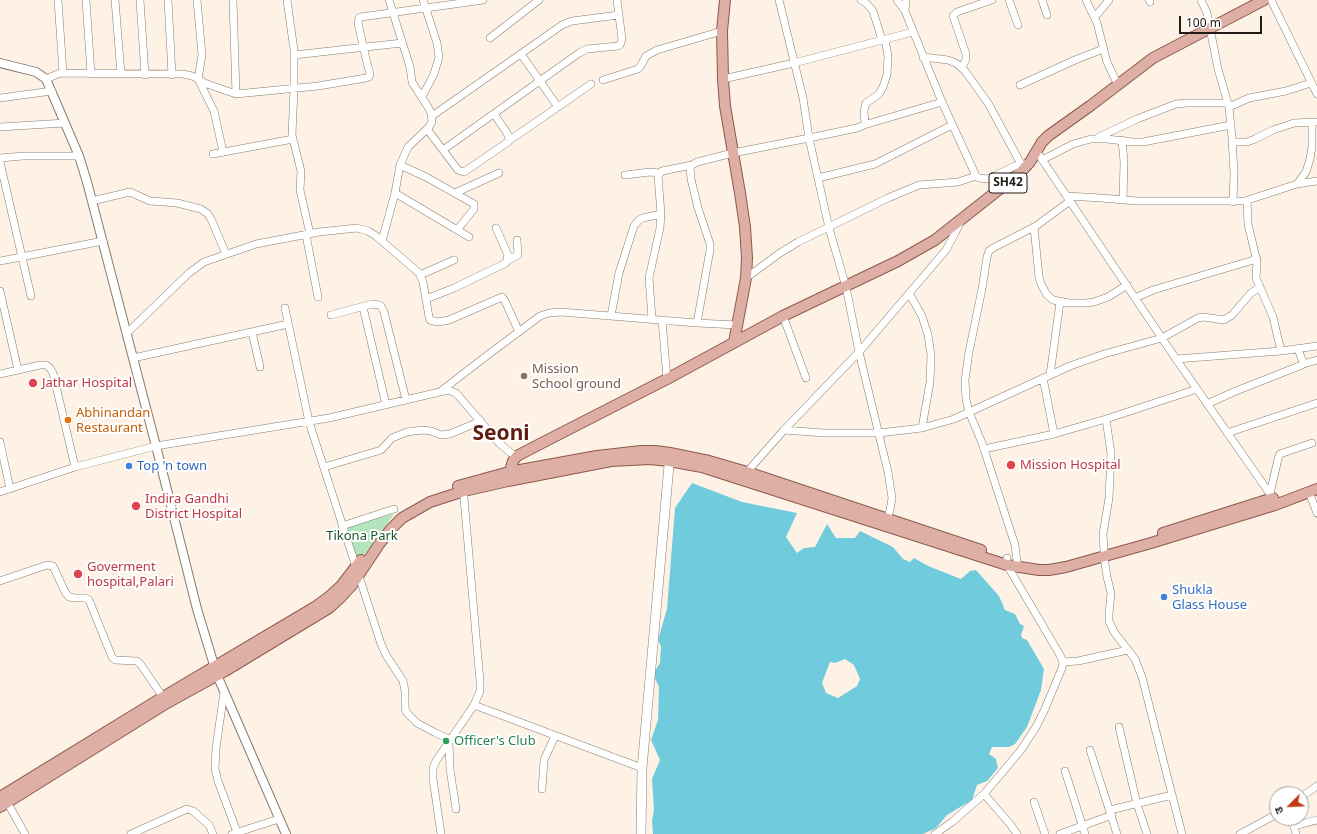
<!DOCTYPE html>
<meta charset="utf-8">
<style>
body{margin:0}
#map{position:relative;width:1317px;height:834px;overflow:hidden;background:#fdf2e5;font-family:"Noto Sans","Noto Sans Devanagari",sans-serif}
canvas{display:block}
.north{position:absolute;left:1269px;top:786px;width:40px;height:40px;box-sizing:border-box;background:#fff;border:1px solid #a6a4a2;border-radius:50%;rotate:246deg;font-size:11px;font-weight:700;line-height:16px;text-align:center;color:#201b16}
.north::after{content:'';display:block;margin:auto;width:14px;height:18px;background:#c33a16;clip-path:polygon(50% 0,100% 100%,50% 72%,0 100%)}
.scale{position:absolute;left:1179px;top:16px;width:83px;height:18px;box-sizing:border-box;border:2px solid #201b16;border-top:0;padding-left:5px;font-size:12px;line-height:14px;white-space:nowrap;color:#201b16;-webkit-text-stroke:3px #fff;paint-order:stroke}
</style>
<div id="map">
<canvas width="1317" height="834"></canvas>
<div class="north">उ</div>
<div class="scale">100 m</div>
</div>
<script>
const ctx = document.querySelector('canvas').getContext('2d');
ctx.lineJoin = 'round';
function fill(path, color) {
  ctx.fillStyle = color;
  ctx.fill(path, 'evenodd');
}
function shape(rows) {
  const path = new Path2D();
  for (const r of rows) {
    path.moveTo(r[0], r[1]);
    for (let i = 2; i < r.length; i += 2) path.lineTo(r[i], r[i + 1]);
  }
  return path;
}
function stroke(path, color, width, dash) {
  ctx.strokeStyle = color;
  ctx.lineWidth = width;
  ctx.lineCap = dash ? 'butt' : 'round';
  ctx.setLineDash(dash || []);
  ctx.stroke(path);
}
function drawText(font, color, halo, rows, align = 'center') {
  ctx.font = font + ' "Noto Sans",sans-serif';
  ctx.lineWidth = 4;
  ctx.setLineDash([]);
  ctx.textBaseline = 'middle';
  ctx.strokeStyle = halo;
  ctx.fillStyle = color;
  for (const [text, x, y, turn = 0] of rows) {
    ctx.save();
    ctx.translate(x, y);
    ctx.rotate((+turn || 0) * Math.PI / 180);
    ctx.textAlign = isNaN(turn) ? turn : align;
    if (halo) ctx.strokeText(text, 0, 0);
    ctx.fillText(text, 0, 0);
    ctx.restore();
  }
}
fill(shape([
 [394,514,357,565,344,526]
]), '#b2e5bb');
fill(shape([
 [692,483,742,502,797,513,786,537,797,553,804,548,815,547,827,524,836,538,855,538,860,531,893,547,903,559,910,562,914,558,928,566,961,579,970,571,976,570,999,596,1005,610,1015,614,1020,624,1024,626,1021,635,1022,638,1027,640,1044,669,1041,690,1027,727,1015,744,1009,747,992,747,989,754,996,759,998,768,987,781,977,785,972,800,947,815,936,828,923,834,653,834,652,821,654,810,652,779,660,760,651,740,658,720,659,687,653,674,660,663,661,646,658,640,667,609,675,508],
 [845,659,854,665,860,679,857,686,838,698,826,693,822,683,830,662,835,663]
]), '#70ccdd');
const minor = shape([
 [58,0,63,73],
 [86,0,91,74],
 [115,0,121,74],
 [140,0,145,75],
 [168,0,172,75],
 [197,0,202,55,198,79,214,111,223,152],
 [233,0,236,94],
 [287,0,294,50,294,89,292,135,301,171,300,190,310,234],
 [779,0,803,98,809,138,829,228,846,287,859,352,888,472,892,498,890,510,886,522],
 [861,0,867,4,873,11,882,40],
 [897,0,905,11,942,102,976,176,979,178,988,179,1015,166,1030,163],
 [1009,0,1018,25],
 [1042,0,1047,15],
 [1086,0,1097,23,1107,62,1118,85],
 [1149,0,1150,2],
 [1201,0,1207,13,1218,69,1229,107,1232,138,1234,173,1233,202],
 [1271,0,1317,94],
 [905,11,906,0],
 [1095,17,1109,0],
 [490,38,539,0],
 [521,54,558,107],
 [294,55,402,43],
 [923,57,948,60,956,63,965,71,988,103,1021,164],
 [962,68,966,59,966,54,953,16,957,12,992,0],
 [46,79,60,73,183,74,192,76,207,84,236,94,318,86,366,78,369,77,370,74,366,59,358,23,359,18,361,17,483,0],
 [723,79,794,63,913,32],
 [603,80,638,69,640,67,646,56,657,50,722,31],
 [1020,85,1075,60,1103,49],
 [422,97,434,74,439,57,437,43,423,0],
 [0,98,52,91],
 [1229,107,1249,98,1286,91,1311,83],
 [432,116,562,25,572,21,619,15],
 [864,125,942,102],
 [0,127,65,123],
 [427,129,458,170,464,172,508,142,510,140,507,133,494,114],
 [1099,137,1137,119,1176,104,1187,103,1227,103],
 [510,140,591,84],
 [1122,140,1124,162,1123,200],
 [1233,142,1247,142,1255,139,1273,130,1294,123,1317,122],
 [443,150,579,53,587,49,618,46,620,45,622,39,617,0],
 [1037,152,1176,359,1270,494,1274,503],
 [213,154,293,139],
 [0,158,23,156,79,156],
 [1042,160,1073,144,1091,139,1107,139,1132,142,1143,142,1231,125],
 [0,162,31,296],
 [400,165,426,177,474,204,474,209,457,230],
 [625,175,650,172,660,173],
 [818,178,875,164,952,125],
 [1297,184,1306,172,1310,159,1312,147,1312,123],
 [395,193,469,237],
 [455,193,499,173],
 [1067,196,1101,198,1137,201,1245,201,1297,184,1317,181],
 [92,201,130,192,150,201,177,203,201,209,208,214,211,219,226,254],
 [1247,201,1248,224,1257,262,1256,278,1273,317,1281,351],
 [1034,227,1039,277,1041,284,1047,295,1053,300,1069,303,1086,303,1094,302,1108,297,1127,285],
 [306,235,318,297],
 [382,241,395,193,400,165,408,147,429,127,432,122,431,113,428,107,412,82,410,67,389,0],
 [508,260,518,255,517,240],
 [0,261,103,241],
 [420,275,454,260],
 [746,278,780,253,798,242,888,198,919,185,958,182,976,176],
 [0,291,18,370],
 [909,293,922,316,928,335,931,355,930,382,922,428],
 [1135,298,1153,290,1257,259],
 [426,299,454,288,506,263,508,255,496,228],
 [363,307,386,405],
 [285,308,309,422,381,644,386,655,403,681,405,691,405,707,406,712,417,723,436,733,451,740],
 [331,315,372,304,379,305,381,306,384,312,406,400],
 [611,316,619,273,634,226,639,220,643,218,661,214],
 [783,316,806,378],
 [652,319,649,278,660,228,661,214,658,176,662,171,692,165],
 [662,320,667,379],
 [697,323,710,250,710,244,698,208,691,179,690,167,692,165,697,162,733,153,809,138,857,128,864,125,865,123,864,111,866,103,879,94,883,87,887,75,888,56,885,39],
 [252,332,260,367],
 [127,333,189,273,204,262,256,244,319,232,357,228,368,231,376,236,419,273,423,282,429,317,430,320,438,322,449,320,502,297,505,301,519,332],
 [133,358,288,324],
 [1176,359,1281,351,1317,346],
 [1303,364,1317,360],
 [0,374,40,365,46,365,50,368,53,373,75,467],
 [1050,375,1060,302],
 [1043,378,1054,434],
 [441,391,489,354,540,316,549,313,561,312,697,323,737,325],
 [1207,404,1236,391,1302,365,1303,362,1298,349],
 [784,430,824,433,879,433,922,428,954,419,1070,366,1104,354,1162,338,1198,318,1203,317,1224,320,1232,315,1251,293,1260,287],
 [1227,433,1317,403],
 [0,442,10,489],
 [984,449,1054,434,1106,419,1197,389],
 [324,467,381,450,392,438,407,432,423,430,431,431,441,435,450,434,481,421],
 [747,472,784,430,859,352,946,250,955,233,961,221],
 [0,492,75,467,156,446,329,418,448,390,456,393,499,443,511,453,517,456],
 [1309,492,1317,513],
 [1270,494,1278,459,1280,454,1312,443],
 [342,526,394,509],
 [1104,551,1103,534,1109,498,1111,454,1106,419],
 [1104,557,1107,577,1111,593,1109,614,1109,621,1114,632,1135,659,1142,677,1182,834],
 [1017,568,1017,561,1015,545,982,443,969,412,966,399,965,380,969,352,982,289,987,257,989,251,993,248,1036,226,1070,201],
 [0,581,47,565,53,566,65,592,69,597,75,598,85,598,89,600,112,657,115,660,137,661,141,665,165,700],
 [1063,662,1078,661,1128,650],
 [224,692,216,748,215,769,218,781,237,832],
 [474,705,642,768],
 [1119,727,1137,804,1147,834],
 [449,744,450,769,456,809],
 [1090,750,1117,834],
 [1065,771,1085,834],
 [542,789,544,760,555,736],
 [984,794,1010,824,1017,834],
 [1301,797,1317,786],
 [7,802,25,834],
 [1034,802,1045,834],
 [1110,810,1172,795],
 [1286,818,1294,826,1296,834],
 [1294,826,1317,820],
 [131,834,187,809,193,811,209,825,213,834],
 [232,834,279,819],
 [441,834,433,779,433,768,436,761,474,705,480,691,480,681,463,487],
 [935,834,952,822,984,794,1021,750,1036,727,1044,711,1062,668,1063,662,1060,655,1007,565,1007,558],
 [1060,834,1112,815],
 [1240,834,1277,814]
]);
const tertiary = shape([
 [0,63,36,72,46,79,79,156,87,182,156,446,197,609,217,675,286,834]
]);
const secondary = shape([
 [641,834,642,768,670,454]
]);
const primary = shape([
 [725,0,722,31,723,79,725,106,740,193,745,227,747,258,746,278,734,342],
 [508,477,513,461,517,456,538,445,667,379,783,316,898,261,935,240,1020,173,1030,162,1042,142,1048,136,1090,106,1153,58,1264,0],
 [458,486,509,472,597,456,641,451,655,451,670,453,709,461,747,472,981,550],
 [1163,533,1273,498],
 [0,797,163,697,315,607,330,596,341,586,361,560],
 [0,807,167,703,225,671,329,608,341,597,352,585,380,543,391,529,402,518,430,502,464,491,508,481,611,461,650,459,669,461,702,467,1007,565,1039,570,1049,570,1066,567,1151,543,1275,505,1317,489]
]);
stroke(minor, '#887c6e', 8);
stroke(tertiary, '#887c6e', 10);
stroke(secondary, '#887c6e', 10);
stroke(primary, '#8d594c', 12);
stroke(minor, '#fff', 7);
stroke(tertiary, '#fff', 8);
stroke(secondary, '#fff', 9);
stroke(primary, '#deafa5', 10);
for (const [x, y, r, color] of [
 [524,376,4,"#8d6e63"],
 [33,383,5,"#e0444e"],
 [68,420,4,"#e8710a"],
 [1011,465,5,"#e0444e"],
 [129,466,4,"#3f7fe0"],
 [136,506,5,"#e0444e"],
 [78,574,5,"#e0444e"],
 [1164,597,4,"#3f7fe0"],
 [446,741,4,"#2e9e5b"]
]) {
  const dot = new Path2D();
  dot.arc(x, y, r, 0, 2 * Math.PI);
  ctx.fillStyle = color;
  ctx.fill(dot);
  stroke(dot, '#fff', 1.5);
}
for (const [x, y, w] of [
 [1008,183,38]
]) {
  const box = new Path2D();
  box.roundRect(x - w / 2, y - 10, w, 20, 3);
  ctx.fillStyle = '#fff';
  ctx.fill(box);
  stroke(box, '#201b16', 1);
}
drawText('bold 12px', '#201b16', null, [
 ["SH42",1008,183]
]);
drawText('13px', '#785e54', '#fff', [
 ["Mission",532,369],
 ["School ground",532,384]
], 'left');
drawText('13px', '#be3a42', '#fff', [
 ["Jathar Hospital",42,383],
 ["Mission Hospital",1020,465],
 ["Indira Gandhi",145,499],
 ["District Hospital",145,514],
 ["Goverment",87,567],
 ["hospital,Palari",87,582]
], 'left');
drawText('13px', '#c56008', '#fff', [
 ["Abhinandan",76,413],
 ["Restaurant",76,428]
], 'left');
drawText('13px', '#366cbe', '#fff', [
 ["Top 'n town",137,466],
 ["Shukla",1172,590],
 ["Glass House",1172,605]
], 'left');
drawText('13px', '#17572b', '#fff', [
 ["Tikona Park",362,536]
]);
drawText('13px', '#27864d', '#fff', [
 ["Officer's Club",454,741]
], 'left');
drawText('bold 21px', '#601e0e', '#fff', [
 ["Seoni",501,434]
]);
</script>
